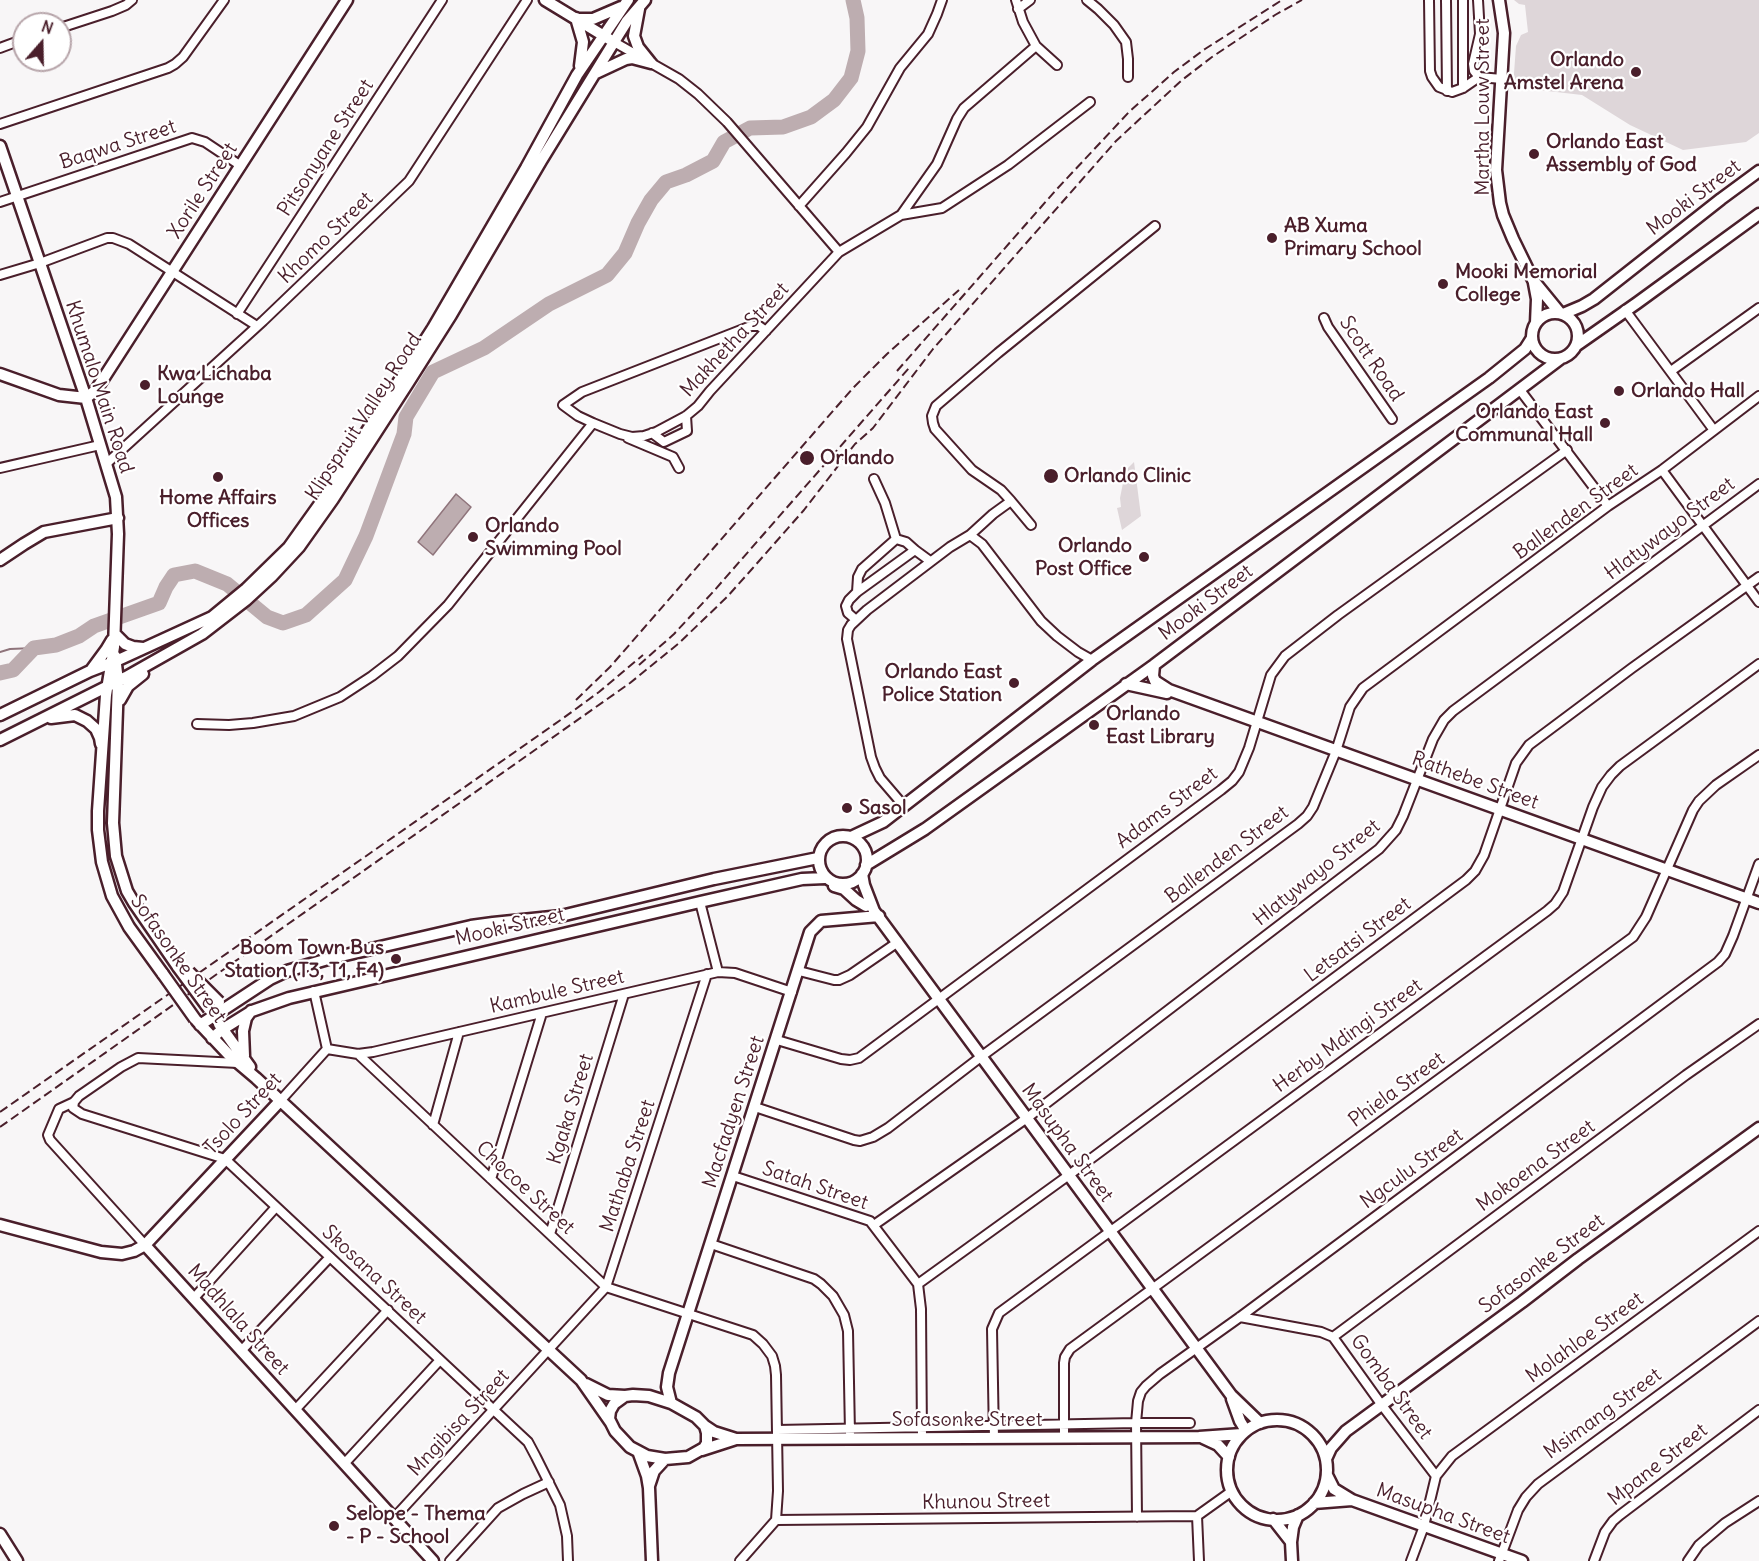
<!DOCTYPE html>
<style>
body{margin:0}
#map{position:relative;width:1759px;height:1561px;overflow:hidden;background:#f8f6f7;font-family:Delius,sans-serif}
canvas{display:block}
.north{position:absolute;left:12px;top:12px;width:60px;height:60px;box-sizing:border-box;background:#fff;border:2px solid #b7a5aa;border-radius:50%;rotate:20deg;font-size:16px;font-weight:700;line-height:24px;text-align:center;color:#4a1f2b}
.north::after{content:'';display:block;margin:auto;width:21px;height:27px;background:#4a1f2b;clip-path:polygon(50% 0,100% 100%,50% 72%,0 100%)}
</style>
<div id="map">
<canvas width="1759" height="1561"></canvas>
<div class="north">N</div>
</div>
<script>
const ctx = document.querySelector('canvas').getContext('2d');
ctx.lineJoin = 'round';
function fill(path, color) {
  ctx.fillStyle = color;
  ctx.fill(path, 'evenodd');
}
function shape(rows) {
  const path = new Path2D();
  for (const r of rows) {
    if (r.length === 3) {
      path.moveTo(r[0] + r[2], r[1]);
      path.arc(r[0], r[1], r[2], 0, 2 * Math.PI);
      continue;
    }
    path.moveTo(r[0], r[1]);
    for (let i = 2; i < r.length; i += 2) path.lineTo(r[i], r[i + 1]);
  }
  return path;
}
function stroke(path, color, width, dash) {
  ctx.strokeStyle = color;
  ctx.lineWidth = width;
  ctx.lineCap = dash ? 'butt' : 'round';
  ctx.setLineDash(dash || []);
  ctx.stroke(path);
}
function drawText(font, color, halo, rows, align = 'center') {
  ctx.font = font + ' Delius,sans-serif';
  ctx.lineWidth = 4.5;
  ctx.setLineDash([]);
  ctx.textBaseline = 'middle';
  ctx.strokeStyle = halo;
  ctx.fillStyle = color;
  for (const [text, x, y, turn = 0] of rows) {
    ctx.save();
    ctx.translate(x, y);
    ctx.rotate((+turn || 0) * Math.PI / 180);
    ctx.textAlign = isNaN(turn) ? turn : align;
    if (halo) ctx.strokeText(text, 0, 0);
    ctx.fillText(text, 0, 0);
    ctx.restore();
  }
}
fill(shape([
 [1514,0,1759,0,1759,133,1746,142,1683,150,1630,125,1582,95,1513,87,1516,46,1521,35,1528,32,1525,5,1519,4],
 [1134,462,1141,516,1122,530,1117,508,1121,507,1120,498,1123,483,1121,471,1126,470]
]), '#ded6d9');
const water = shape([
 [456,494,471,507,433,555,418,542,456,494]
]);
fill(water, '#bdadb0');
stroke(water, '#8f747b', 1.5);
stroke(shape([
 [0,652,10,649,34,648]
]), '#8f747b', 2);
stroke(shape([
 [0,673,13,670,34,648,56,645,79,636,94,626,159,603,166,587,174,575,195,571,227,584,267,617,283,623,306,615,345,580,366,536,404,434,406,417,433,372,484,348,549,304,607,275,625,253,638,223,651,200,666,182,686,175,713,161,724,142,750,128,783,127,811,117,834,100,851,78,858,51,857,18,853,0]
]), '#bdadb0', 15);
const street = shape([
 [1016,0,1023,22,1036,46,1057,65],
 [1087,0,1098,9,1114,25,1126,42,1128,59,1128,77],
 [1429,0,1430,71,1432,77,1439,87,1452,92,1463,88,1479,77,1474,71,1473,64,1480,34,1478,0],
 [1446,0,1447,91],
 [1018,9,1030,0],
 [60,28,112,11,126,5,132,0],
 [614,42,679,79,698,94,727,122,839,252],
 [0,48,24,39],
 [1479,77,1502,79],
 [1463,88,1463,0],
 [0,124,168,68,175,64,183,57,224,0],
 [0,202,192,138,205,142,241,166],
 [799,206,846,153,867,127,900,68,928,34,937,14,942,0],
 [901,215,937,164,957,119,964,108,1036,46],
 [0,275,40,263,107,238,113,238,129,244,257,326],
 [1625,310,1713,429],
 [237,314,442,0],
 [1324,318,1328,327,1392,419],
 [1671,371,1759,308],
 [1520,390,1608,506],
 [593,423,578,416,563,405,582,392,751,326,759,326,766,331],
 [652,433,664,442,687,431,686,416],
 [628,438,673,457,679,468],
 [106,464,263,321,409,181,527,0],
 [0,468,100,445],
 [1662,470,1759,602],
 [874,479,885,503,896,539],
 [1011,501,1031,525],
 [970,535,993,514,1011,501,1001,490,972,470,935,429,933,423,932,416,936,406,998,353,1155,226],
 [857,592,858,577,862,569,896,539,906,542,915,550],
 [855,619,848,613,846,606,849,600,857,592,915,550,930,561],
 [197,724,229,725,253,723,294,716,340,697,372,676,398,656,448,605,593,423,620,434,632,437,644,436,656,432,686,416,698,406,710,391,839,252,901,215,942,208,1008,165,1090,102],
 [904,806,880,778,875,768,871,757,847,639,848,630,851,625,867,610,950,547,970,535,982,544,1041,621,1057,636,1078,652,1092,660],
 [700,902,718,972],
 [799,971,834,980,839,980,850,975,898,942],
 [777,1040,841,1059,850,1060,859,1058,1221,790,1232,781,1239,772,1249,748,1271,675,1285,656,1338,615,1567,450],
 [327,1049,358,1054,373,1052,718,972,735,973,792,992],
 [358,1054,606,1287,753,1335,763,1344,772,1356,775,1366,776,1375,778,1491,776,1520,740,1561],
 [281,1100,327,1049,314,991],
 [74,1102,73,1108,82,1114,225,1159,528,1442,536,1457,560,1505,567,1536,568,1561],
 [755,1107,854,1140,860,1141,873,1137,888,1128,982,1056,1298,824,1307,816,1313,807,1336,751,1350,707,1363,688,1608,506,1662,470,1759,396],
 [433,1125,459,1032],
 [733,1176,870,1221,918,1284,921,1309,922,1438],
 [491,1179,542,1013],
 [874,1225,1027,1118,1379,849,1396,830,1403,816,1433,739,1444,720,1453,711,1759,484],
 [550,1234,624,994],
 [711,1244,814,1279,821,1284,833,1296,844,1315,848,1331,850,1433],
 [145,1245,50,1140,48,1135,59,1109,74,1102,79,1096,121,1067,138,1058,238,1063],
 [918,1284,1069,1175,1466,880,1475,871,1484,855,1516,763,1529,745,1632,668,1759,577],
 [194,1298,276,1207],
 [1240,1317,1321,1332,1333,1337,1381,1404,1436,1476],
 [1333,1337,1686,1075,1759,1024],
 [241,1351,330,1257],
 [295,1410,388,1310],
 [777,1430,1136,1423,1190,1423],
 [994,1438,992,1329,999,1313,1547,911,1555,904,1563,892,1593,807,1602,787,1611,775,1620,766,1759,664],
 [1064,1438,1064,1363,1065,1357,1070,1349,1633,937,1646,917,1693,810,1699,801,1716,785,1759,755],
 [344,1464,440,1360],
 [1197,1516,1199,1561],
 [1197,1516,1232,1491],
 [1137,1517,1136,1423,1138,1401,1141,1392,1146,1386,1160,1374,1240,1317,1718,962,1725,954,1733,936,1759,864],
 [394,1518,606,1287,707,974],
 [776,1520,1197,1516],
 [450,1561,498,1508,523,1494,549,1482],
 [1411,1561,1424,1526,1436,1476,1452,1456,1759,1231],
 [1499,1561,1518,1510,1526,1497,1538,1484,1759,1321],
 [1594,1561,1605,1532,1613,1521,1620,1515,1759,1410],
 [1688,1561,1699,1545,1725,1523,1759,1501]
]);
const secondary = shape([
 [545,0,609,39],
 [1499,0,1504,33,1496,170,1500,203,1503,215,1513,239,1533,280,1560,313],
 [639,9,634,36,638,47,650,62],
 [576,18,583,42,580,66],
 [579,19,593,19,621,7],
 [596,73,626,59,632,58,651,63],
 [0,146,86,398,116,497,118,534,114,647,106,695,98,811,98,830,102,862,112,896,129,927,163,974],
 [1534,283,1537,299,1536,323],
 [1555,336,23],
 [1563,314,1582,306,1594,299,1721,199,1759,171],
 [1577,345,1637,303,1759,214],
 [0,374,59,395,86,398],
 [86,398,96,390,347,0],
 [0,560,24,544,44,532,118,518],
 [115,634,125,644,133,647,143,648],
 [115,656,118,681,113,823,116,856,127,891,134,903,178,967],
 [1154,665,1153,676,1155,681,1169,690,1759,903],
 [92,669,106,650,112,640],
 [1126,684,1167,693],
 [120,700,128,686,143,674],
 [0,715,90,671,116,661,212,617,246,589,289,547,324,498,433,328,526,168,577,75,628,0],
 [51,718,75,715,87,721,96,729,100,738,101,744],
 [0,740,126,677,202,634,246,600,272,576,299,547,333,499,408,383,451,315,541,161,614,42,627,21,645,0],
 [843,860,24],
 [851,837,883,822,1092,660,1489,378,1525,349,1532,338],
 [866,865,925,829,1154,665,1560,359],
 [862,874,864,885,874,911,1231,1395,1260,1423],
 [834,886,844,889,856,900,866,906],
 [197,1021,230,1056,256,1078,581,1380,611,1423],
 [219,1024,250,1067],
 [200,1025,270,979,287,971,328,959,471,926,493,923,561,916,714,879,818,858],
 [212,1038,223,1029,252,1011,289,998,700,902,802,879,825,878],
 [244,1056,243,1031,246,1018,251,1011],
 [0,1225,101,1252,122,1254,134,1251,145,1245,160,1229,281,1100],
 [145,1245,433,1561],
 [586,1384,608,1395,625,1396],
 [633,1395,649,1396,671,1403,696,1417,705,1426,707,1433,707,1443,704,1448,688,1457,665,1459,647,1456,630,1447,615,1431,609,1419,610,1411,614,1404,625,1396,633,1395],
 [1232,1399,1240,1421,1246,1431],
 [671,1403,667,1387,669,1373,810,932,821,921,879,916],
 [1277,1470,50],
 [705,1426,714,1432,736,1439,1199,1437,1242,1434],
 [1203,1438,1218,1445,1229,1457],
 [702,1450,736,1439],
 [638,1451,647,1476,649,1488,652,1561],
 [1326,1459,1331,1448,1346,1431,1522,1302,1578,1259,1759,1128],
 [1327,1475,1334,1489,1352,1500,1522,1561],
 [649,1486,654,1471,665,1459],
 [1314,1503,1352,1500],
 [1273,1519,1291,1542],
 [0,1534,17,1561],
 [1292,1561,1291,1542,1293,1527,1298,1515]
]);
stroke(street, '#4a1f2b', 12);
stroke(secondary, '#4a1f2b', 15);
stroke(street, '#fff', 8);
stroke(secondary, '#fff', 10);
stroke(shape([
 [897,371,1056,190,1129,112,1174,72,1205,49,1282,0],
 [639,665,674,634,713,592,909,368],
 [576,700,610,667,853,388,887,354,959,290],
 [0,1112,562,719,599,692,643,655],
 [0,1127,630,683,678,644,727,597,752,569,804,510,855,444,873,428,933,349,1116,141,1182,80,1212,57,1275,15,1302,0]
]), '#4a1f2b', 2, [9, 4.5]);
const secondaryBridge = shape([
 [178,967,209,1009],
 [189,972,219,1002],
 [163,974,195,1019]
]);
stroke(secondaryBridge, '#4a1f2b', 15, []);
stroke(secondaryBridge, '#fff', 10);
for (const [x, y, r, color] of [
 [1636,72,6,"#4a1f2b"],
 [1534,154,6,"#4a1f2b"],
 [1272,238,6,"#4a1f2b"],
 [1443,284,6,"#4a1f2b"],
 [145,385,6,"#4a1f2b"],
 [1619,391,6,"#4a1f2b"],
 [1605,423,6,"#4a1f2b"],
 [807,458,8,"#4a1f2b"],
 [1051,476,8,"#4a1f2b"],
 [218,477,6,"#4a1f2b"],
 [473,537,6,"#4a1f2b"],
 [1144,557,6,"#4a1f2b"],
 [1014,683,6,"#4a1f2b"],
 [1094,725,6,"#4a1f2b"],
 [847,808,6,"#4a1f2b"],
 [396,959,6,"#4a1f2b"],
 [334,1526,6,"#4a1f2b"]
]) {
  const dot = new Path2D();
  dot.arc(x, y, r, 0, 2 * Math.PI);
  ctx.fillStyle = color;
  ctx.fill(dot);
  stroke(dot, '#fff', 2);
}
drawText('bold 20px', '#4a1f2b', '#fff', [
 ["Orlando",1624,60,"right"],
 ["Amstel Arena",1624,83,"right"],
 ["Orlando East",1546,142],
 ["Assembly of God",1546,165],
 ["AB Xuma",1284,226],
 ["Primary School",1284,249],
 ["Mooki Memorial",1455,272],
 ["College",1455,295],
 ["Kwa Lichaba",157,374],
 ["Lounge",157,397],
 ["Orlando Hall",1631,391],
 ["Orlando East",1593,412,"right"],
 ["Communal Hall",1593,435,"right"],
 ["Orlando",820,458],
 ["Orlando Clinic",1064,476],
 ["Home Affairs",218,498,"center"],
 ["Offices",218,521,"center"],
 ["Orlando",485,526],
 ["Swimming Pool",485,549],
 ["Orlando",1132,546,"right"],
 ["Post Office",1132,569,"right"],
 ["Orlando East",1002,672,"right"],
 ["Police Station",1002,695,"right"],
 ["Orlando",1106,714],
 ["East Library",1106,737],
 ["Sasol",859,808],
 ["Boom Town Bus",384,948,"right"],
 ["Station (T3, T1, F4)",384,971,"right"],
 ["Selope - Thema",346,1514],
 ["- P - School",346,1537]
], 'left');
drawText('20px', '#4a1f2b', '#fff', [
 ["Martha Louw Street",1483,107,-90],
 ["Baqwa Street",118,145,-18],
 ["Pitsonyane Street",326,148,-57],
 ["Xorile Street",203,191,-57],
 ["Mooki Street",1694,198,-37],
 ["Khomo Street",326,238,-44],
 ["Makhetha Street",735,340,-47],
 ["Scott Road",1371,359,56],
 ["Khumalo Main Road",99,387,72],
 ["Klipspruit Valley Road",364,417,-57],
 ["Ballenden Street",1576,512,-36],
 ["Hlatywayo Street",1670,529,-37],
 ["Mooki Street",1206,603,-37],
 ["Rathebe Street",1475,781,20],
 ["Adams Street",1167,808,-37],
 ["Ballenden Street",1227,855,-37],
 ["Hlatywayo Street",1317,873,-39],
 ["Mooki Street",510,927,-13],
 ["Letsatsi Street",1358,940,-37],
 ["Sofasonke Street",178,959,55],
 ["Kambule Street",557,992,-13],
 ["Herby Mdingi Street",1348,1036,-36],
 ["Phiela Street",1397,1090,-36],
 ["Kgaka Street",571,1109,-73],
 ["Macfadyen Street",734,1112,-72],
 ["Tsolo Street",243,1114,-47],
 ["Masupha Street",1067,1143,54],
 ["Mathaba Street",628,1166,-72],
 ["Mokoena Street",1536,1166,-36],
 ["Ngculu Street",1412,1169,-36],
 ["Satah Street",815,1186,19],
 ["Chocoe Street",525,1188,43],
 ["Sofasonke Street",1542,1264,-37],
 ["Skosana Street",374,1275,43],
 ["Madhlala Street",238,1320,48],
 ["Molahloe Street",1585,1338,-36],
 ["Gomba Street",1391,1387,54],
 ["Msimang Street",1603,1414,-36],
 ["Sofasonke Street",967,1420],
 ["Mngibisa Street",459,1423,-47],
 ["Mpane Street",1658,1465,-38],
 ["Khunou Street",986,1502,-1],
 ["Masupha Street",1443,1514,20]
]);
</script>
